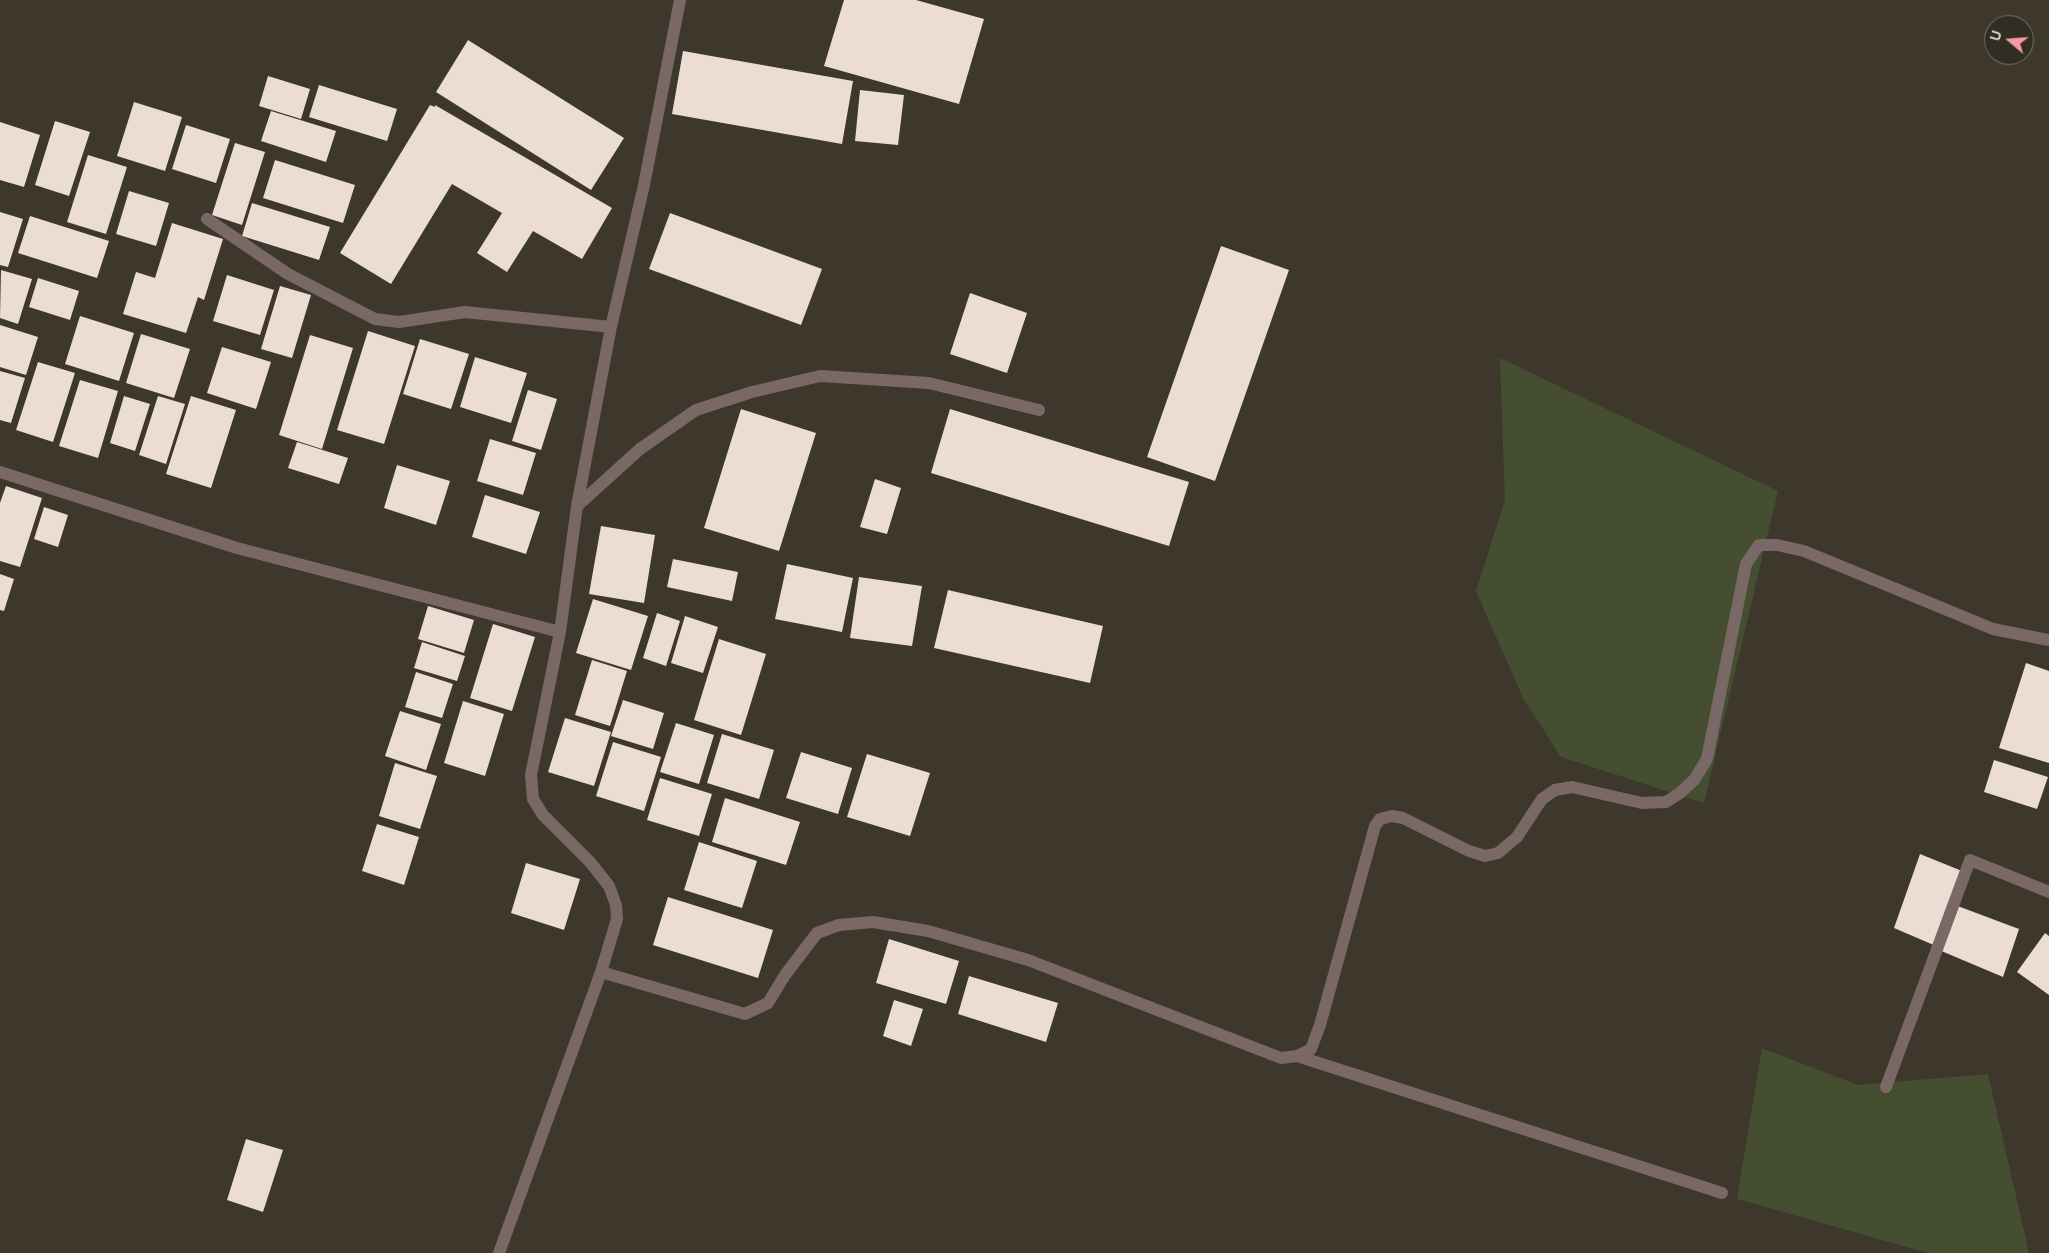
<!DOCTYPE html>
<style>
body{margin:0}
#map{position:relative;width:2049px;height:1253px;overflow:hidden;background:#3d372c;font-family:Cabin,sans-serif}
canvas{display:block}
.north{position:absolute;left:1984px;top:15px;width:50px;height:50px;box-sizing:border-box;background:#322d22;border:1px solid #78736a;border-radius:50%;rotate:288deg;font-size:14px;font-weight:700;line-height:20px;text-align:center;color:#e0dcd5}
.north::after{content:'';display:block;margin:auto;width:18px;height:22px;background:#f49aa3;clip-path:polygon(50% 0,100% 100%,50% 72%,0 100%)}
</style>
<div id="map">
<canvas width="2049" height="1253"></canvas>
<div class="north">U</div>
</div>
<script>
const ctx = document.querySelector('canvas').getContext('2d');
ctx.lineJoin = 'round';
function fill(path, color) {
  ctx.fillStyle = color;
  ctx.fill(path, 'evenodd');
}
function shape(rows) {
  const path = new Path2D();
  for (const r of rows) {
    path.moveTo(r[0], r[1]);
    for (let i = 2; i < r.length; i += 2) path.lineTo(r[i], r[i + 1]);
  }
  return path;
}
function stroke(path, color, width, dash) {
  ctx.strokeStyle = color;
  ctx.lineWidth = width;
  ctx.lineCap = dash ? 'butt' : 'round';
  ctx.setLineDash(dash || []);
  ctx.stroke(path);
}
fill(shape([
 [1500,358,1778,491,1704,803,1561,757,1523,698,1476,591,1505,500],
 [1762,1048,1858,1085,1988,1074,2029,1253,1928,1253,1737,1199]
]), '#464e32');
fill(shape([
 [844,0,916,0,984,19,959,104,824,66],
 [468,40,624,138,591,190,436,92],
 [683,51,853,81,842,144,672,114],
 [268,76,310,89,301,119,259,106],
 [319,85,397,109,387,141,309,117],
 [860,90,904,95,898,145,855,141],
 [134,102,182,117,165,171,117,156],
 [430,105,435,107,435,105,612,208,582,259,533,231,507,272,477,253,502,213,452,184,391,284,340,253],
 [271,111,336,131,326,162,261,141],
 [55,121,90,132,69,196,35,185],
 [0,122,40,135,24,187,0,180],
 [186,125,230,139,216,183,172,169],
 [235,143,265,152,242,225,212,215],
 [88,155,127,167,106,234,67,222],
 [275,160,355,185,343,223,263,198],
 [129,191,169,203,156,246,116,234],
 [252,203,330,227,319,260,242,236],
 [0,212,23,219,8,267,0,265],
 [670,213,822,269,801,325,649,269],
 [30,216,109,241,97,278,18,253],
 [172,223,223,239,204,300,198,297,186,333,123,314,136,272,155,278],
 [1221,246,1289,270,1215,481,1147,457],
 [1,270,32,279,18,324,0,318],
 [227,275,274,290,260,335,213,321],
 [38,278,79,291,70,320,29,307],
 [280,286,311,295,292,358,261,349],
 [970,293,1027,313,1007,373,950,354],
 [80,316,134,333,119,381,65,364],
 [0,325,38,337,26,375,0,367],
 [368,331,415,346,384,444,337,430],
 [141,334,190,349,174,398,126,383],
 [310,335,353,348,322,449,279,435],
 [420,339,469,354,451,409,403,394],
 [222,347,271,362,256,409,207,393],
 [475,357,527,373,511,423,460,407],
 [38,362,75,373,53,442,16,430],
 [0,371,25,378,11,423,0,420],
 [80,380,118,391,98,458,59,446],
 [528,390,557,399,541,450,512,441],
 [124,396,150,404,135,451,110,443],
 [158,396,185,404,166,464,139,455],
 [191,396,236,410,211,488,166,474],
 [741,409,816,433,779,551,704,528],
 [950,409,1189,482,1169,546,931,473],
 [490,439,536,453,523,495,477,481],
 [297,442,348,458,339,484,288,468],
 [397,465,450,481,436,525,384,508],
 [875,479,901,488,887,534,860,527],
 [6,486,42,498,20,567,0,561,0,503],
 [485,495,540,512,526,554,472,537],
 [44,507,68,515,58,547,34,539],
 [601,526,655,535,644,603,589,594],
 [673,559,738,572,732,601,667,587],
 [787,564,853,578,842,632,775,619],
 [0,574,14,579,4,611,0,610],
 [859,577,922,586,912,646,850,638],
 [948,590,1103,626,1090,683,934,648],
 [593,599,648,616,631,670,576,653],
 [428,606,474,620,464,653,418,639],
 [657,613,680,621,666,666,643,658],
 [685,616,718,627,703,673,671,663],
 [493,624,535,637,512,711,470,698],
 [719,639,766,654,741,735,694,720],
 [422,642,465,656,457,681,414,668],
 [592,660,627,671,610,726,575,715],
 [2026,663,2049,671,2049,763,1999,748],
 [416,672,453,684,442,718,405,707],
 [623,700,664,713,653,749,611,736],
 [463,701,504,714,485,776,444,763],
 [400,711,441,724,426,770,385,756],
 [565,718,611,732,594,786,548,772],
 [676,723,714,735,699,784,660,772],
 [722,734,774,750,759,799,707,783],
 [613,742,661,757,644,811,596,796],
 [801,752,852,768,838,814,786,798],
 [867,754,930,773,910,836,847,817],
 [1994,760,2048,777,2037,809,1984,792],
 [395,763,437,776,420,829,379,816],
 [660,778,712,794,699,836,647,820],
 [725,798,800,822,786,865,712,842],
 [377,824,419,837,404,885,362,871],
 [699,842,757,861,742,908,684,890],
 [1920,854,1962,871,1936,946,1894,928],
 [526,863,580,879,564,930,511,913],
 [668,897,773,930,758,978,653,945],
 [1955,905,2019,929,2003,977,1939,950],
 [2045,933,2049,936,2049,995,2017,972],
 [889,939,959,961,946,1004,876,983],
 [969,976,1058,1003,1046,1042,958,1014],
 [894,1000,923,1009,911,1046,883,1036],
 [246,1139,283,1150,263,1212,227,1200]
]), '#ebddd3');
stroke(shape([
 [577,506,640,449,696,410,752,392,820,376,929,383,1039,410]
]), '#796865', 12);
stroke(shape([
 [207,219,288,274,375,319,399,322,465,312,611,327],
 [0,472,237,548,560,632],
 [601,972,745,1014,768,1003,785,975,817,933,839,925,873,922,928,931,1028,960,1281,1058,1297,1056,1311,1049,1320,1025,1375,826,1380,819,1392,816,1403,818,1469,851,1485,856,1498,853,1517,837,1542,799,1555,790,1572,787,1642,803,1666,802,1680,793,1694,780,1707,759,1746,564,1759,545,1777,545,1804,551,1993,629,2049,640],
 [1297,1056,1722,1193],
 [1886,1087,1970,860,2049,892],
 [499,1253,601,972,617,919,616,905,609,886,590,862,543,815,533,799,531,775,560,632,577,506,611,327,644,185,680,0]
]), '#796865', 12);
</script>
